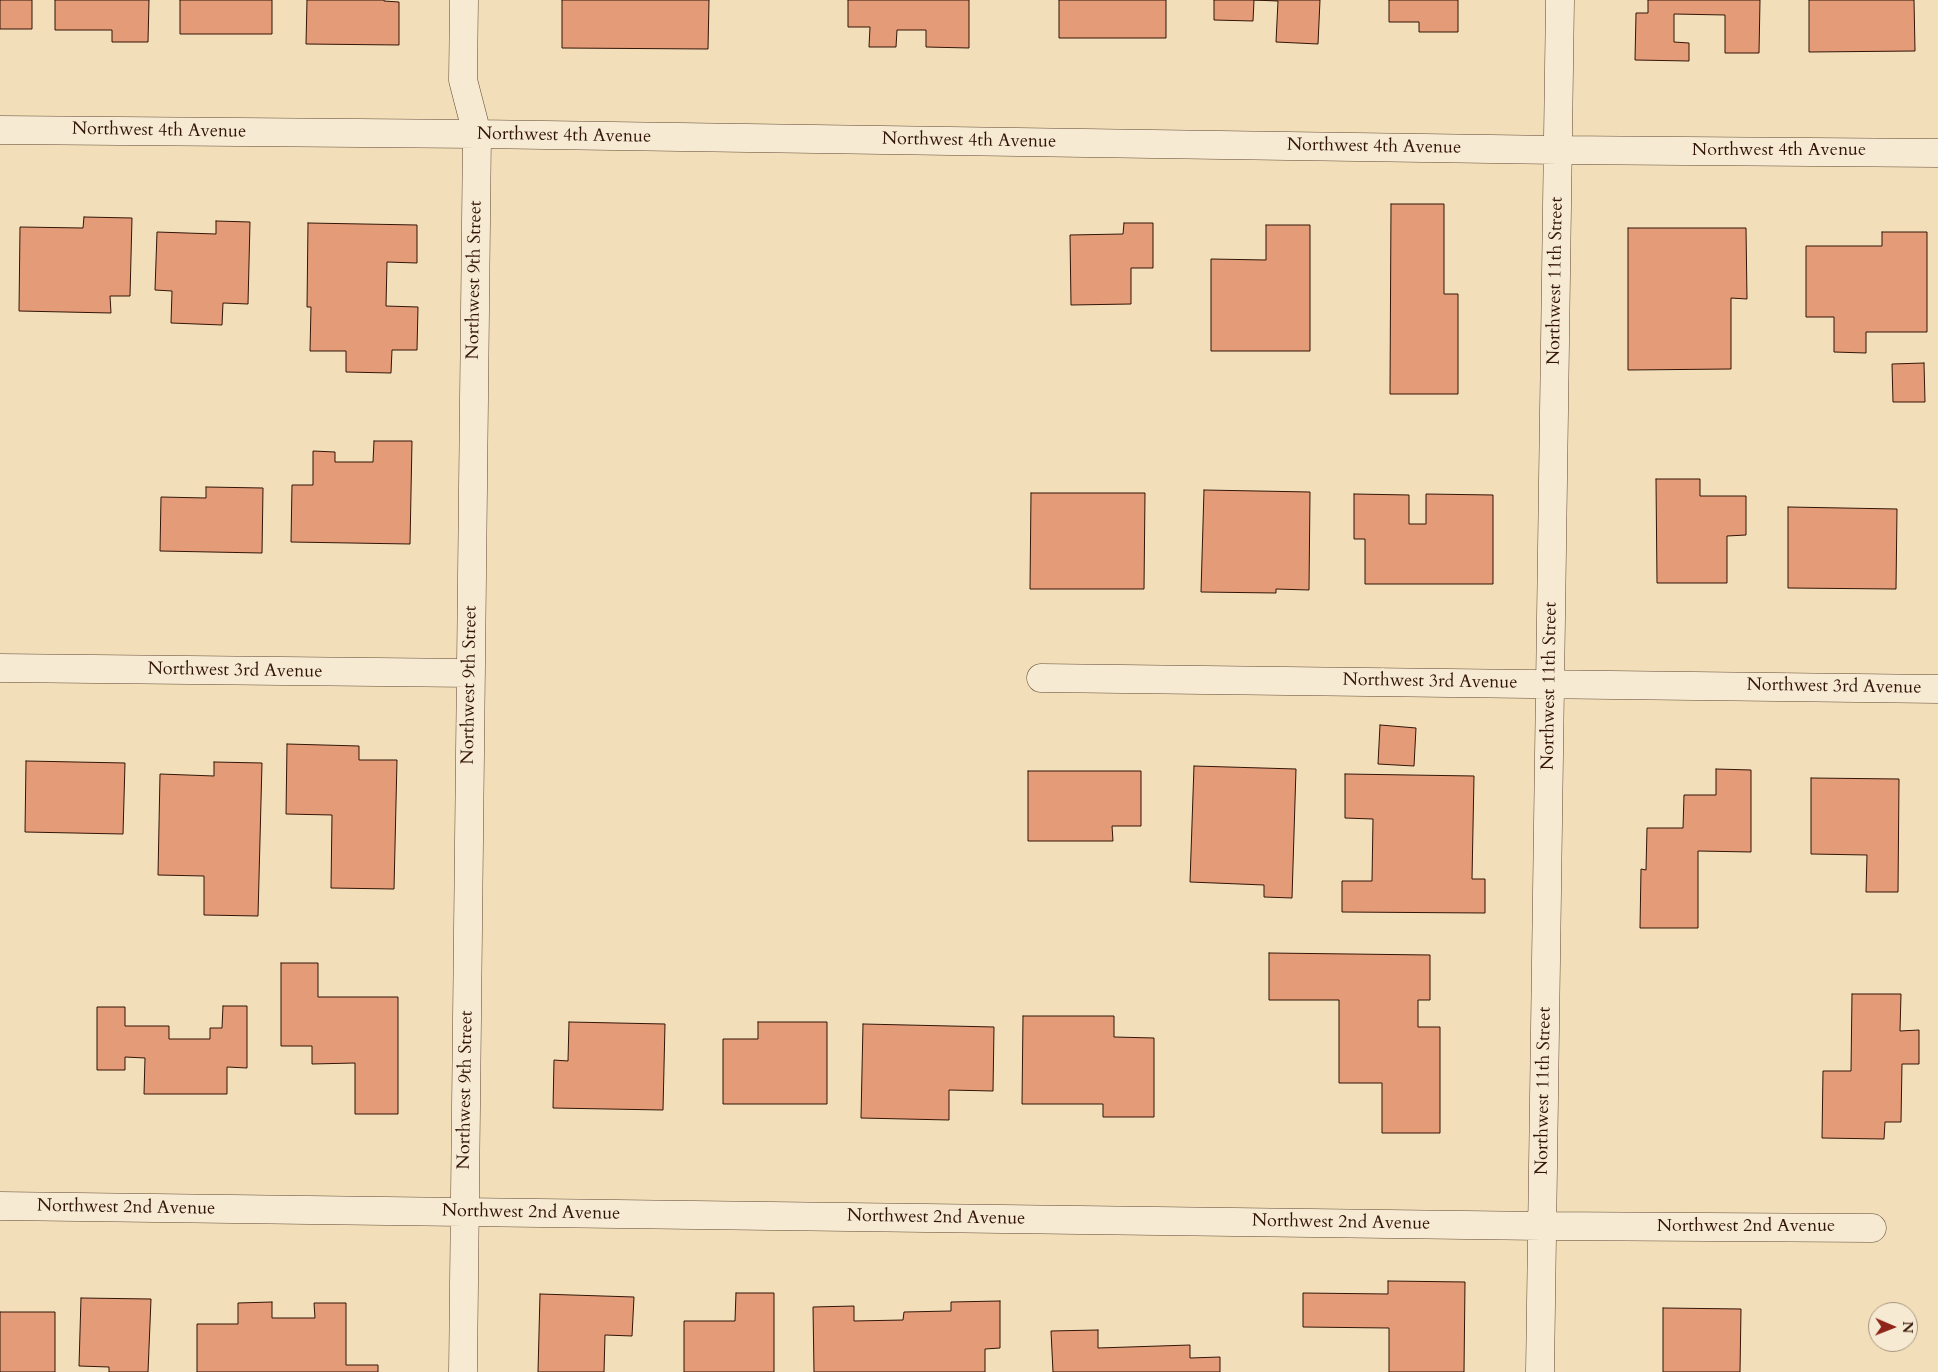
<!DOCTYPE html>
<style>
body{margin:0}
#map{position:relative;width:1938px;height:1372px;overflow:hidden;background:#f2dfb9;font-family:Cardo,serif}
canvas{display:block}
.north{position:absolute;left:1868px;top:1302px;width:50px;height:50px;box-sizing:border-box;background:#f7ead2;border:1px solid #a89581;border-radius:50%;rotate:91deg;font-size:14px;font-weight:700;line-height:20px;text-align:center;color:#321508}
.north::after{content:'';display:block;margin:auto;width:18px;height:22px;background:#8f2418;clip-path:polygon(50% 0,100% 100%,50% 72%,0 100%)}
</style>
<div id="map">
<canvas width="1938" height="1372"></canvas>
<div class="north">N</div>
</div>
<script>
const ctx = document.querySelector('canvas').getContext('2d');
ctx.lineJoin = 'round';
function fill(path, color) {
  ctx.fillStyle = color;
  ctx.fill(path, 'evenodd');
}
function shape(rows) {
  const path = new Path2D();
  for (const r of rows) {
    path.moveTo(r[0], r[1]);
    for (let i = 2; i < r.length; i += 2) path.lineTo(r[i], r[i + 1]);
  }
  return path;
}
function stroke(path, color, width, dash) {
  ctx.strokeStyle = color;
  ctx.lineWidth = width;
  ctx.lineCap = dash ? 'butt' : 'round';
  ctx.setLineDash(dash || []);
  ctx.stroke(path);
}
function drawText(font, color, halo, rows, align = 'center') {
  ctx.font = font + ' Cardo,serif';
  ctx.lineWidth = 5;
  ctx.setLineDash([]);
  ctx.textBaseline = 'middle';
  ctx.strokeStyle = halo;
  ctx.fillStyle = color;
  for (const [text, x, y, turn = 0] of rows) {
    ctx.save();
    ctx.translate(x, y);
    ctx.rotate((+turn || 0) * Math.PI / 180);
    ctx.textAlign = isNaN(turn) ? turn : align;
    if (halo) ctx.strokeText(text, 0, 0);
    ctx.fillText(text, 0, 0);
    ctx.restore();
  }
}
const building = shape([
 [0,0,32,0,32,29,0,29,0,0],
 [55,0,149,0,148,42,112,42,112,30,55,30,55,0],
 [180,0,272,0,272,34,180,34,180,0],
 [307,0,384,0,384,1,399,2,399,45,306,44,307,0],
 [562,0,709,0,708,49,562,48,562,0],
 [848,0,969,0,969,48,926,47,926,30,897,30,896,47,869,47,870,27,848,27,848,0],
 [1059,0,1166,0,1166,38,1059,38,1059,0],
 [1214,0,1320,0,1318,44,1276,42,1278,1,1254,0,1253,21,1214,20,1214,0],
 [1389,0,1458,0,1458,32,1419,32,1419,22,1389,22,1389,0],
 [1648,0,1760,0,1759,53,1725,53,1725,15,1674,14,1674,42,1689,43,1689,61,1635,60,1636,13,1648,13,1648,0],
 [1809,0,1914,0,1915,51,1809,52,1809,0],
 [1391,204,1444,204,1444,294,1458,294,1458,394,1390,394,1391,204],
 [84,217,132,218,130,296,110,296,111,313,19,311,20,227,83,228,84,217],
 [216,221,250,222,248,304,223,303,222,325,171,323,172,291,155,290,157,232,216,234,216,221],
 [308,223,417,225,417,263,387,262,386,306,418,307,417,350,392,350,391,373,346,372,346,351,310,351,311,307,307,307,308,223],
 [1124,223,1153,223,1153,268,1131,268,1131,304,1071,305,1070,235,1123,234,1124,223],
 [1266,225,1310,225,1310,351,1211,351,1211,259,1266,260,1266,225],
 [1628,228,1746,228,1747,299,1731,298,1731,369,1628,370,1628,228],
 [1882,232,1927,232,1927,332,1866,332,1866,353,1834,352,1834,317,1806,317,1806,246,1882,246,1882,232],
 [1924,363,1925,402,1893,402,1892,364,1924,363],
 [374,441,412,441,410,544,291,542,292,485,313,485,313,451,335,452,335,462,373,462,374,441],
 [1656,479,1700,479,1700,496,1746,496,1746,535,1727,536,1727,583,1657,583,1656,479],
 [206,487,263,488,262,553,160,551,161,497,206,498,206,487],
 [1204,490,1310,492,1309,590,1276,589,1276,593,1201,592,1204,490],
 [1031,493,1145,493,1144,589,1030,589,1031,493],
 [1354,494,1409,495,1409,524,1426,524,1426,494,1493,495,1493,584,1365,584,1365,539,1354,539,1354,494],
 [1788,507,1897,509,1896,589,1788,588,1788,507],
 [1380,725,1416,728,1414,766,1378,764,1380,725],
 [287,744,359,746,359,760,397,760,394,889,331,888,332,815,286,814,287,744],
 [26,761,125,763,123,834,25,832,26,761],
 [214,762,262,763,258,916,204,915,204,876,158,875,160,774,214,776,214,762],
 [1194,766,1296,769,1292,898,1264,897,1264,885,1190,882,1194,766],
 [1716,769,1751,770,1751,852,1698,851,1698,928,1640,928,1641,869,1646,870,1647,828,1683,828,1684,795,1716,795,1716,769],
 [1028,771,1141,771,1141,826,1112,826,1113,841,1028,841,1028,771],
 [1345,774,1474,776,1472,879,1485,879,1485,913,1342,912,1342,881,1372,881,1373,819,1345,818,1345,774],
 [1811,778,1899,779,1898,892,1866,892,1867,855,1811,854,1811,778],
 [1269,953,1430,955,1430,1000,1418,1000,1418,1027,1440,1027,1440,1133,1382,1133,1382,1083,1339,1083,1339,1000,1269,1000,1269,953],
 [281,963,318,963,318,997,398,997,398,1114,355,1114,355,1063,312,1064,312,1046,281,1046,281,963],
 [1852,994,1901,994,1900,1031,1919,1030,1919,1064,1902,1064,1901,1122,1885,1122,1884,1139,1822,1138,1823,1071,1851,1071,1852,994],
 [223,1006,247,1006,247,1068,227,1067,227,1094,144,1094,145,1058,125,1057,125,1070,97,1070,97,1007,125,1007,125,1026,169,1026,169,1039,210,1039,210,1028,222,1028,223,1006],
 [1023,1016,1114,1016,1114,1037,1154,1038,1154,1117,1103,1117,1103,1104,1022,1104,1023,1016],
 [569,1022,665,1024,663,1110,553,1108,554,1060,568,1061,569,1022],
 [758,1022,827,1022,827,1104,723,1104,723,1039,758,1039,758,1022],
 [863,1024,994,1027,993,1091,949,1090,949,1120,861,1118,863,1024],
 [1388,1281,1465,1282,1464,1372,1389,1372,1389,1328,1303,1327,1303,1293,1388,1294,1388,1281],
 [736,1293,774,1293,774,1372,684,1372,684,1321,735,1321,736,1293],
 [540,1294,634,1297,632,1336,605,1335,604,1372,538,1372,540,1294],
 [81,1298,151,1299,148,1372,109,1372,109,1367,79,1366,81,1298],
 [1000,1301,1000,1348,985,1349,985,1372,814,1372,813,1307,854,1306,854,1321,903,1320,904,1312,951,1311,951,1302,1000,1301],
 [272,1302,272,1318,315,1318,314,1303,346,1303,346,1365,378,1365,378,1372,197,1372,197,1324,238,1324,238,1303,272,1302],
 [1663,1308,1741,1309,1740,1372,1663,1372,1663,1308],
 [0,1312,55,1312,55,1372,0,1372,0,1312],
 [1098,1330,1098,1348,1190,1345,1190,1358,1220,1357,1220,1372,1053,1372,1051,1331,1098,1330]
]);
fill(building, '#e49b77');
stroke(building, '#321508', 1);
const street = shape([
 [0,130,477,134,1558,150,1938,153],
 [0,668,471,673],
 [1041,678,1938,689],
 [0,1206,1542,1226,1872,1228],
 [463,1372,477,134,463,80,464,0],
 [1540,1372,1560,0]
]);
stroke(street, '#624834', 29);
stroke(street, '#f7ead2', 28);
drawText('18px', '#321508', '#f7ead2', [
 ["Northwest 4th Avenue",159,131,1],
 ["Northwest 4th Avenue",564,136,1],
 ["Northwest 4th Avenue",969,141,1],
 ["Northwest 4th Avenue",1374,147,1],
 ["Northwest 4th Avenue",1779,151],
 ["Northwest 9th Street",475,280,-89],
 ["Northwest 11th Street",1556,281,-89],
 ["Northwest 3rd Avenue",235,671,1],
 ["Northwest 3rd Avenue",1430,682,1],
 ["Northwest 9th Street",470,685,-89],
 ["Northwest 11th Street",1550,686,-89],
 ["Northwest 3rd Avenue",1834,687,1],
 ["Northwest 9th Street",466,1090,-89],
 ["Northwest 11th Street",1544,1091,-89],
 ["Northwest 2nd Avenue",126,1208,1],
 ["Northwest 2nd Avenue",531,1213,1],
 ["Northwest 2nd Avenue",936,1218,1],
 ["Northwest 2nd Avenue",1341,1223,1],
 ["Northwest 2nd Avenue",1746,1227]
]);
</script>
